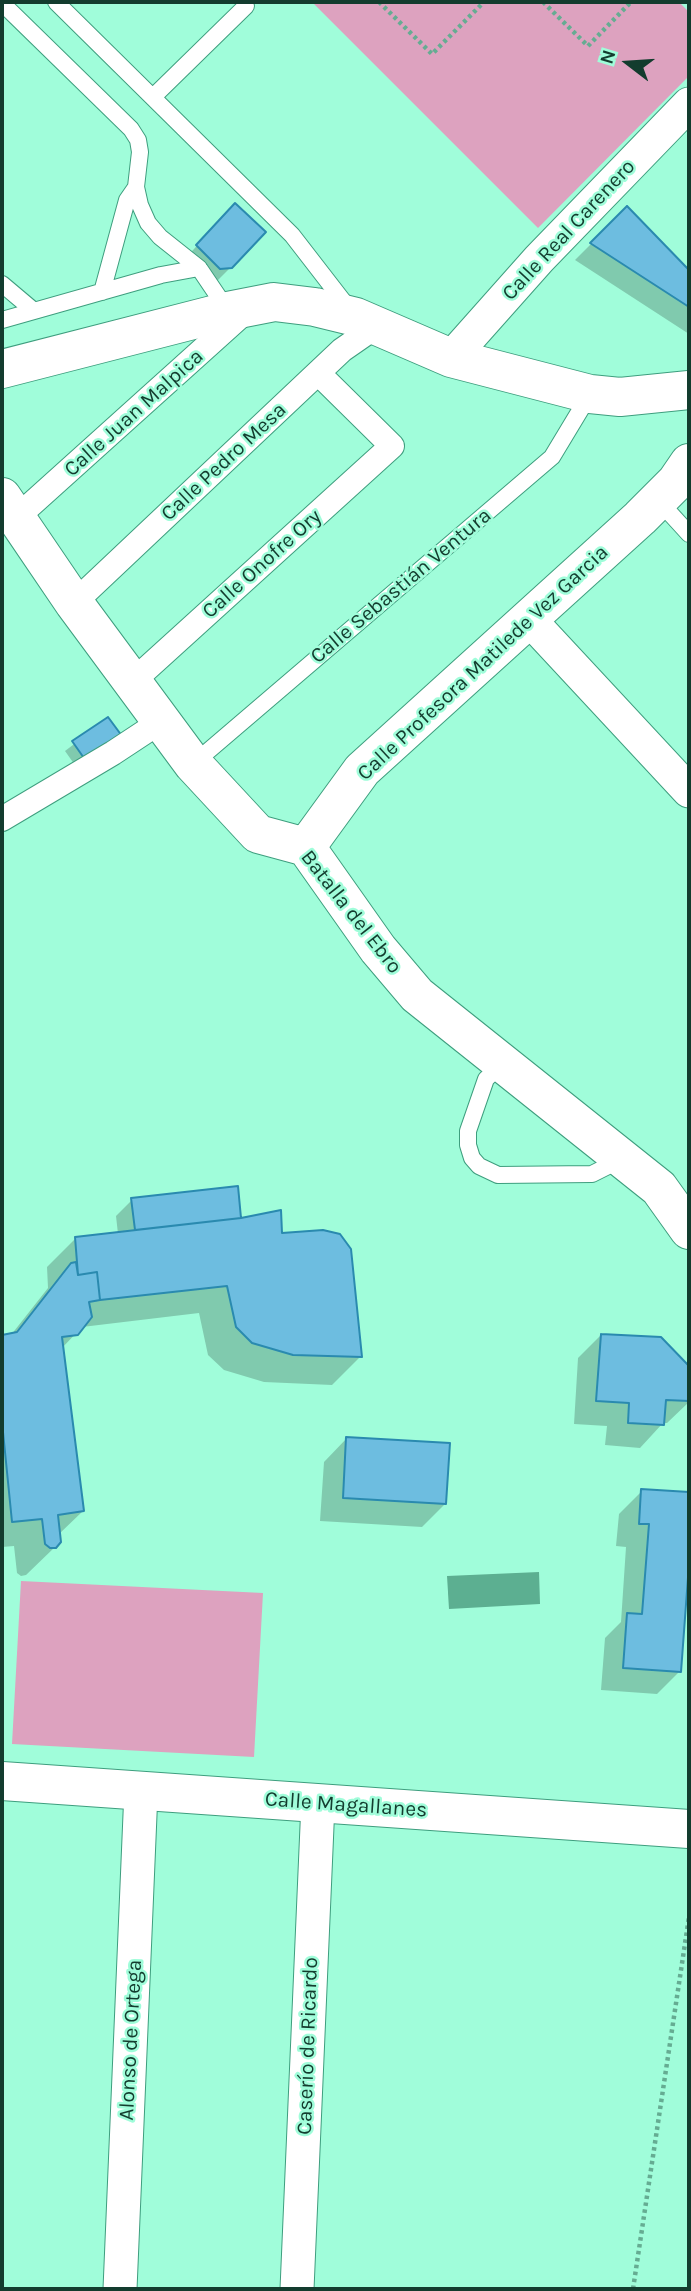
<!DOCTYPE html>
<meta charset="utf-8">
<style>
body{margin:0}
#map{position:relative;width:691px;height:2291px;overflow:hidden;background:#a0fdda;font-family:Karla,sans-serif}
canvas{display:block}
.frame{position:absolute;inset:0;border:4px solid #133c2e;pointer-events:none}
.north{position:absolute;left:593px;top:28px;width:70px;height:70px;-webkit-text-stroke:5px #a0fdda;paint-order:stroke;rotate:287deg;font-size:19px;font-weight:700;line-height:28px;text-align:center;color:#133c2e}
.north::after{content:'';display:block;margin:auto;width:24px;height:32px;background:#133c2e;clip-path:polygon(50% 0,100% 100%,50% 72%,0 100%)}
</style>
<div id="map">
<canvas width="691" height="2291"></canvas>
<div class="frame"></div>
<div class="north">N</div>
</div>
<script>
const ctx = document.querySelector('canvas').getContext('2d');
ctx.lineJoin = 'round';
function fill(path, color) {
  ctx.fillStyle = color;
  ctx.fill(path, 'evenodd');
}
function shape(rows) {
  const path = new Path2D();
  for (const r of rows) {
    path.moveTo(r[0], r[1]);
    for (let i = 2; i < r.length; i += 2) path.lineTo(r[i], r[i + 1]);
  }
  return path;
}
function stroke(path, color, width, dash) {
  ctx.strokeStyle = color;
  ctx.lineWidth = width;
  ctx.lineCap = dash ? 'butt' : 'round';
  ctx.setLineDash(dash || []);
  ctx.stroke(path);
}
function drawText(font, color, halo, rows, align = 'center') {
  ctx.font = font + ' Karla,sans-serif';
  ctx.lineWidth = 5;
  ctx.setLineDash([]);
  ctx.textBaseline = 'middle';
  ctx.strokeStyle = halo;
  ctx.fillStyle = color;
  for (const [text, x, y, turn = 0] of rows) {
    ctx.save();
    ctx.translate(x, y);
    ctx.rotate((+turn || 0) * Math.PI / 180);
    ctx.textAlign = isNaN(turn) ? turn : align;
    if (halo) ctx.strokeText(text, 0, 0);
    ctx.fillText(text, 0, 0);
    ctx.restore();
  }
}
fill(shape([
 [312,2,679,2,689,12,689,76,538,228],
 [21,1581,263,1593,254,1757,12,1744]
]), '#dda2bf');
fill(shape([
 [539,1572,540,1604,449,1609,447,1576]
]), '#5caf91');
fill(shape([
 [627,208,689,273,689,334,575,260],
 [219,222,231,267,214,284,181,263],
 [107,719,77,768,65,751],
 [236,1187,240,1220,280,1235,360,1357,332,1385,264,1382,224,1370,208,1355,199,1313,82,1327,61,1349,83,1511,58,1535,55,1547,26,1575,21,1576,17,1573,14,1546,2,1547,2,1336,11,1335,48,1288,47,1267,75,1239,118,1234,116,1216,132,1200],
 [601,1335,660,1339,689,1369,689,1402,667,1423,663,1423,640,1448,605,1445,607,1426,574,1424,578,1358],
 [347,1438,445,1504,422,1527,320,1521,324,1462],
 [642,1491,689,1494,689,1540,680,1671,657,1694,601,1690,605,1638,621,1622,626,1547,616,1546,619,1514]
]), '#0003');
const building = shape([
 [235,203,266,232,232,268,220,269,196,245,235,203],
 [627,206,689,270,689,307,590,243,627,206],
 [108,717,122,736,86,761,72,741,108,717],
 [238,1186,241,1218,135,1230,131,1198,238,1186],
 [281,1210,282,1233,323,1230,340,1234,351,1249,362,1357,293,1355,252,1343,236,1327,227,1286,100,1300,97,1272,78,1275,75,1237,241,1218,281,1210],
 [76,1262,78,1275,97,1272,100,1300,89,1302,92,1317,78,1335,62,1337,84,1511,58,1515,61,1542,56,1548,50,1548,45,1544,42,1519,12,1522,2,1422,2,1335,17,1332,71,1263,76,1262],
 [601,1334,661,1337,689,1366,689,1401,666,1400,664,1425,628,1423,629,1403,596,1401,601,1334],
 [346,1437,450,1443,446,1504,343,1498,346,1437],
 [641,1489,689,1492,689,1564,681,1672,623,1668,627,1613,642,1614,649,1524,639,1524,641,1489]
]);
fill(building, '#6dbde0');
stroke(building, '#2a8aaf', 2);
const service = shape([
 [56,2,292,235,350,310],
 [2,3,131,129,138,140,140,152,136,187,140,205,148,223,160,237,199,268,228,311],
 [153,97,246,6],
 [2,284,34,311],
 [102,292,127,200,136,187],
 [2,320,161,275,199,268],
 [658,500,689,534],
 [193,764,552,457,590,394],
 [503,1063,486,1079,468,1131,468,1145,472,1158,479,1166,498,1175,592,1174,620,1160]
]);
const pedestrian = shape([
 [16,518,247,310],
 [74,603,342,350,378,325],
 [132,682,392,446,318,373],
 [2,819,113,753,160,722]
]);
const minor = shape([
 [451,358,539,259,689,104],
 [529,619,689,791],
 [120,2289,141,1791],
 [297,2289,318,1803]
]);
const tertiary = shape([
 [2,369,228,311,274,302,315,307,356,317,451,358,590,394,620,397,689,390],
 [2,497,74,603,193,764,258,834,306,847,378,949,417,995,659,1188,689,1230],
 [306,847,362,770,640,518,676,482,689,463],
 [2,1781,689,1829]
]);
stroke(service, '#3e9e7e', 18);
stroke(pedestrian, '#3e9e7e', 26);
stroke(minor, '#3e9e7e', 35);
stroke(tertiary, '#3e9e7e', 40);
stroke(shape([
 [379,2,432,54,484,2],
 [543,2,588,46,631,2],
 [633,2289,689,1917]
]), '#65ac92', 4.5, [3.5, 3.5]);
stroke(service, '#fff', 16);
stroke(pedestrian, '#fff', 24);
stroke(minor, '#fff', 33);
stroke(tertiary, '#fff', 38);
drawText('21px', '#133c2e', '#a0fdda', [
 ["Calle Real Carenero",569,230,-47],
 ["Calle Juan Malpica",134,413,-42],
 ["Calle Pedro Mesa",224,462,-43],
 ["Calle Onofre Ory",262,564,-42],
 ["Calle Sebastián Ventura",401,586,-40],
 ["Calle Profesora Matilede Vez Garcia",483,663,-43],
 ["Batalla del Ebro",351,912,52],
 ["Calle Magallanes",346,1805,4],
 ["Alonso de Ortega",131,2040,-87],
 ["Caserío de Ricardo",308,2046,-88]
]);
</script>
